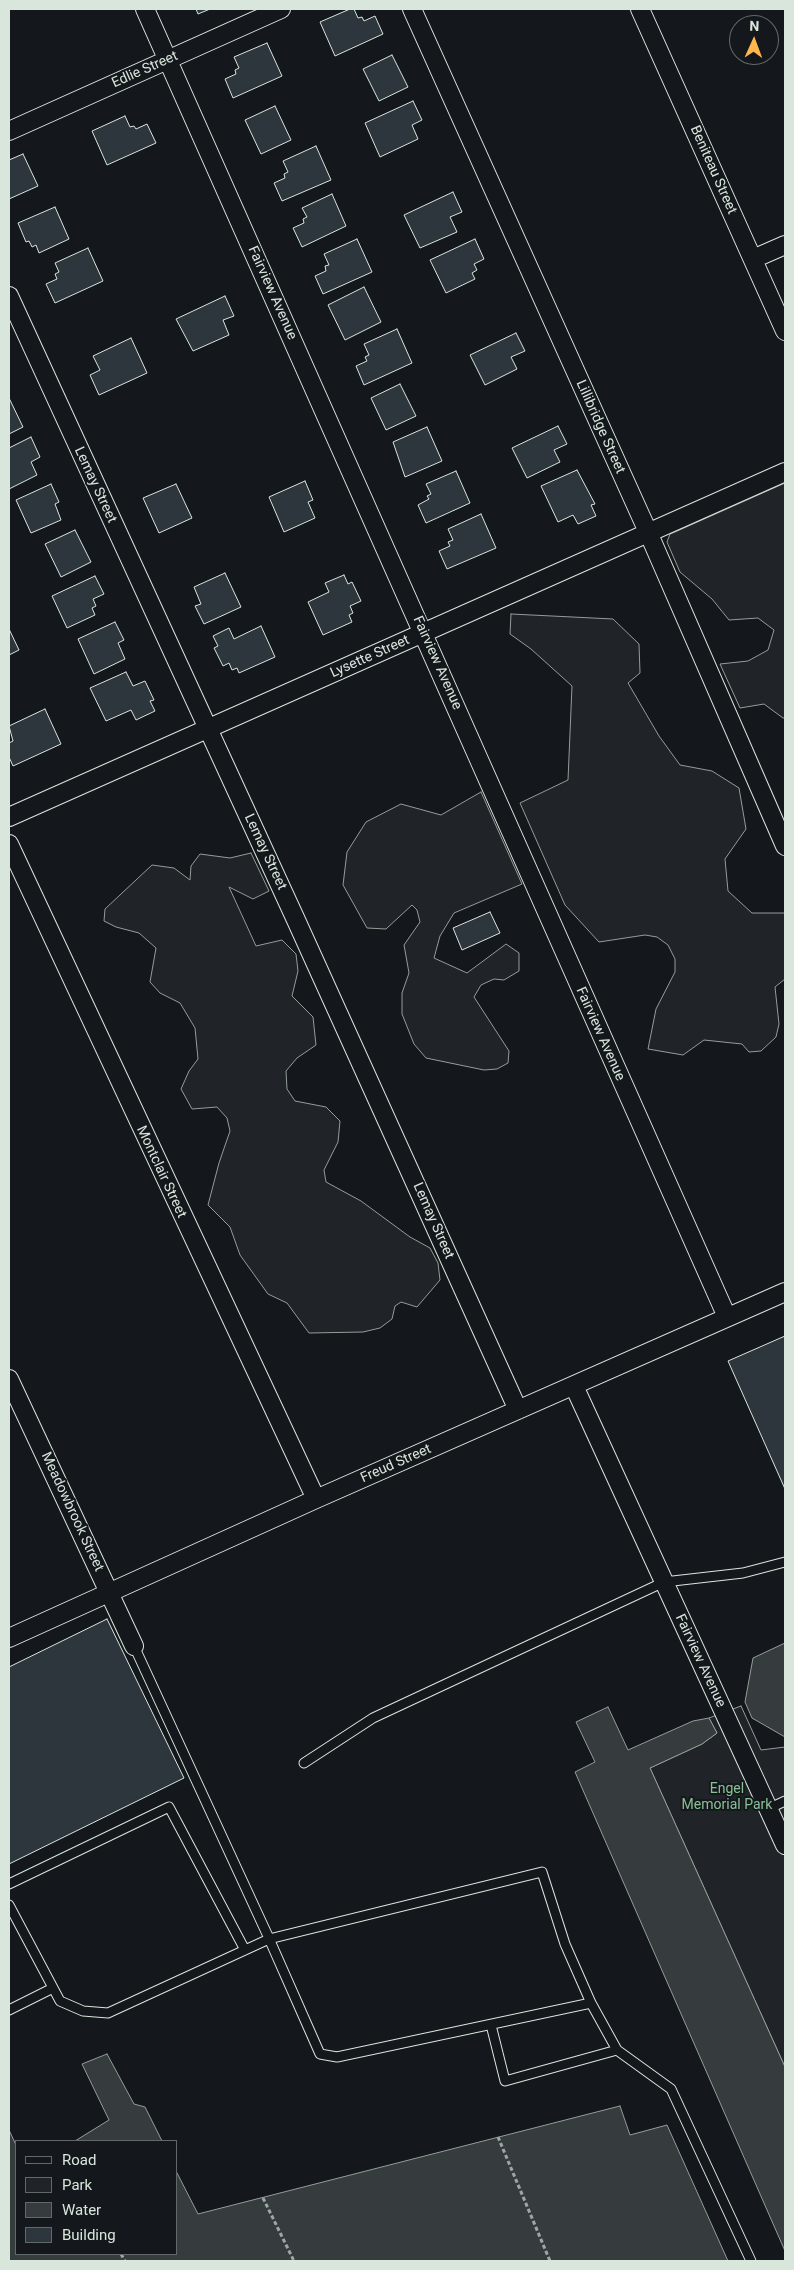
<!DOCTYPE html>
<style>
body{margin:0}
#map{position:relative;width:794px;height:2270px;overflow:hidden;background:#14181c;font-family:Roboto,sans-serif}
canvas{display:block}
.frame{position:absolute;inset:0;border:10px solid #d8e6dc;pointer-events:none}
.legend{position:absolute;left:15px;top:2140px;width:162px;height:115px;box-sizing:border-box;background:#14181c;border:1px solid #626a69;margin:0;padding:6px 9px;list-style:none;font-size:15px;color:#d8e6dc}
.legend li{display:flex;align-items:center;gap:10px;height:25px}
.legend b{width:25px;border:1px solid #626a69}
.north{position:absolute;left:729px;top:15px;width:50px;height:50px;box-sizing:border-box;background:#14181c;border:1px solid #626a69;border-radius:50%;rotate:2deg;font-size:14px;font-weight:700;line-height:20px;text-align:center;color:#d8e6dc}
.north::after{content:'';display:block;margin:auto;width:18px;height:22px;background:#ffb74d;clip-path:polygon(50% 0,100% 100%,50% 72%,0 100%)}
</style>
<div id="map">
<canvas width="794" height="2270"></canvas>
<div class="frame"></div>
<ul class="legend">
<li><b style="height:6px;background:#14181c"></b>Road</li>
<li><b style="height:14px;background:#202428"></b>Park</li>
<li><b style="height:14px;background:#363b3e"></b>Water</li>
<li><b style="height:14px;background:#2c363c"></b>Building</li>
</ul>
<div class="north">N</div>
</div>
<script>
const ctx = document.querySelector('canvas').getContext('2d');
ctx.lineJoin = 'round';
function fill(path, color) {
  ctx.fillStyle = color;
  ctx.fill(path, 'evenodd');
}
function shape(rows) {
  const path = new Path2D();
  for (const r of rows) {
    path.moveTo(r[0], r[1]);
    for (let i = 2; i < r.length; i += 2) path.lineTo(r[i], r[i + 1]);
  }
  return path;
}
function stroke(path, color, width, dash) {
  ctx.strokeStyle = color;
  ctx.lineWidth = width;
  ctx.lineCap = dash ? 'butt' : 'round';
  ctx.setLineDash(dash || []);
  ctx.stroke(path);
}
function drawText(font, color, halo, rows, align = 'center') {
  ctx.font = font + ' Roboto,sans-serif';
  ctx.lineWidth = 4;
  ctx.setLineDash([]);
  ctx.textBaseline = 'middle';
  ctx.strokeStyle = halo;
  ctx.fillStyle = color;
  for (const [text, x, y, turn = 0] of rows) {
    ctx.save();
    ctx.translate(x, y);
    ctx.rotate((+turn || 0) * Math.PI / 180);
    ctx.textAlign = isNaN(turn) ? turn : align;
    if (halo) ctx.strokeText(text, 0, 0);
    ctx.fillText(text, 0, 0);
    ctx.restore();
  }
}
const green = shape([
 [785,483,785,718,783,718,764,704,740,708,720,664,748,661,768,650,774,630,758,618,729,620,712,599,680,572,667,542,670,534,675,532,785,483],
 [511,614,613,619,639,644,640,673,628,683,659,736,680,765,712,771,739,788,746,829,725,859,728,891,752,913,785,913,785,979,775,987,779,1024,776,1037,761,1051,749,1052,742,1044,704,1040,683,1055,648,1049,656,1009,675,972,675,959,668,945,657,937,645,935,599,942,565,905,520,803,568,780,572,686,531,649,510,634,511,614],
 [481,792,522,884,454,913,440,936,434,958,467,973,506,944,519,953,519,971,504,980,494,979,481,985,474,997,509,1051,508,1063,497,1069,484,1070,426,1058,414,1044,402,1014,402,993,409,973,404,945,420,922,417,910,412,905,386,929,367,928,343,885,347,852,366,822,401,804,441,815,481,792],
 [251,853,269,891,253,899,229,887,256,946,282,940,296,954,298,971,292,996,313,1017,316,1045,297,1058,286,1071,287,1089,295,1101,326,1107,340,1121,338,1142,324,1170,326,1182,361,1201,410,1237,430,1248,438,1263,440,1280,417,1307,401,1302,395,1306,392,1319,380,1328,363,1332,309,1333,287,1303,268,1294,240,1255,230,1227,208,1205,219,1163,230,1131,227,1118,217,1107,192,1109,181,1089,189,1071,198,1059,195,1028,180,1003,160,993,150,982,156,948,139,933,116,927,104,921,105,909,152,865,174,868,190,880,191,866,200,854,230,858,251,853],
 [741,1706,761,1750,785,1747,785,2067,650,1768,702,1744,717,1733,709,1718,741,1706]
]);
fill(green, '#202428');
stroke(green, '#939e99', 1);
const water = shape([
 [785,1643,785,1737,752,1718,745,1702,753,1658,785,1643],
 [608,1707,628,1750,693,1721,709,1718,717,1733,702,1744,650,1768,785,2067,785,2251,575,1772,595,1762,576,1722,608,1707],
 [107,2054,134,2104,145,2107,162,2141,75,2141,109,2120,82,2064,107,2054],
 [620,2106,630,2135,667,2125,728,2261,9,2261,9,2130,16,2145,16,2254,176,2254,176,2171,198,2214,620,2106]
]);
fill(water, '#363b3e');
stroke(water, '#939e99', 1);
const building = shape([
 [196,9,210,9,198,14,196,9],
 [350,9,354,9,358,18,362,17,364,21,375,16,383,34,335,56,320,22,350,9],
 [267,43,282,76,233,98,225,79,236,74,235,70,239,68,234,57,267,43],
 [392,55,408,87,379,101,363,69,392,55],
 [413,101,422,120,412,125,418,139,380,157,365,123,413,101],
 [275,106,291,140,261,154,245,120,275,106],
 [125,116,130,127,134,126,136,129,147,124,156,143,107,165,92,131,125,116],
 [316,146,331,180,282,201,274,183,285,178,284,174,288,172,283,161,316,146],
 [23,154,38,186,9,199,9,160,23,154],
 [453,192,462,212,450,217,457,232,420,248,404,215,453,192],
 [332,194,346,226,302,247,293,228,304,223,303,219,307,217,302,208,332,194],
 [55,207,69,239,39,253,36,245,32,247,29,241,26,242,18,223,55,207],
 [357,239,372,272,323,294,315,276,326,271,325,266,329,265,324,254,357,239],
 [475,239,484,259,474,264,477,270,472,273,475,279,446,293,430,260,475,239],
 [88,248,103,281,55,303,46,284,57,279,55,274,59,272,55,263,88,248],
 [364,287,381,322,345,340,328,305,364,287],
 [225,296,234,316,223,320,229,335,193,351,176,319,225,296],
 [397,329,412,363,364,385,356,366,367,361,365,357,369,355,364,344,397,329],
 [516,333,525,351,511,357,517,369,485,385,470,355,516,333],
 [131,338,147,373,99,395,90,375,100,370,93,356,131,338],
 [400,384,416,416,386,430,371,398,400,384],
 [9,398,23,427,9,434,9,398],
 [558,426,567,444,554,450,560,462,527,478,512,448,558,426],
 [427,427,442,461,405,477,393,442,427,427],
 [31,437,40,457,31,462,37,475,9,489,9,448,31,437],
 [577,470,595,504,591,505,596,516,578,524,573,515,558,522,541,486,577,470],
 [456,471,470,503,426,523,418,505,429,499,427,496,431,494,426,484,456,471],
 [305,481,313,500,308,502,315,518,284,532,269,497,305,481],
 [51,484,59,502,55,504,61,520,31,533,16,500,51,484],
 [176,484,192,518,159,533,143,498,176,484],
 [481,514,496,548,447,569,439,551,450,546,448,542,453,540,448,529,481,514],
 [75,530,91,562,61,577,45,544,75,530],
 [225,573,241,607,204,624,195,606,201,604,194,587,225,573],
 [344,575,348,584,352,582,361,601,350,606,353,613,349,615,352,622,323,635,308,602,329,592,325,583,344,575],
 [95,576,104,594,93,599,96,606,92,608,95,615,67,628,52,596,95,576],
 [115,622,124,640,118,643,125,659,94,674,78,639,115,622],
 [261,626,275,657,239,673,237,668,232,670,229,663,223,666,214,648,218,646,213,636,229,628,234,639,261,626],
 [9,629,19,650,9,655,9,629],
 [126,672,133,686,145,681,154,700,150,701,155,711,136,720,131,710,106,721,90,688,126,672],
 [45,709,61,744,13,766,9,757,9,743,13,741,9,726,45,709],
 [490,912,500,933,462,950,453,928,490,912],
 [785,1336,785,1489,728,1361,785,1336],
 [107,1619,184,1778,9,1864,9,1667,107,1619]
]);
fill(building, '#2c363c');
stroke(building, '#d8e6dc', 1);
const service = shape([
 [134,1646,267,1934,320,2054,337,2057,591,2003,617,2050,671,2089,751,2261],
 [304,1763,373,1718,664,1582,743,1573,785,1562],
 [768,1809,785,1801],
 [9,1884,169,1807,245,1950],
 [9,1905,60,2001,83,2011,108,2013,269,1939,542,1872,565,1944,591,2003],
 [9,2010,53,1988],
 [491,2025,505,2081,617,2050]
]);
const minor = shape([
 [145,9,727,1317],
 [412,9,648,532,785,846],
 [640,9,785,331],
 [9,131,281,9],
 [753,259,785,245],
 [9,296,296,920,518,1410],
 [9,817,785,472],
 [9,844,316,1499],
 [9,1379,134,1646],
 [574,1386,785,1845],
 [9,1638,316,1499,785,1292]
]);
stroke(service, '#d8e6dc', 11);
stroke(minor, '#d8e6dc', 20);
stroke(shape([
 [498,2137,550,2261],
 [263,2198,294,2261],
 [121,2254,125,2261]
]), '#9da8a2', 3, [4, 2.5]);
stroke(service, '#14181c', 9);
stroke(minor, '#14181c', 18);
drawText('14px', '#d8e6dc', '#14181c', [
 ["Edlie Street",145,70,-24],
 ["Beniteau Street",713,170,66],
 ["Fairview Avenue",272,293,66],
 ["Lillibridge Street",600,427,66],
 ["Lemay Street",95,485,65],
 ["Lysette Street",370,657,-24],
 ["Fairview Avenue",437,663,66],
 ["Lemay Street",265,852,65],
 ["Fairview Avenue",600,1034,66],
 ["Montclair Street",161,1172,65],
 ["Lemay Street",433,1221,66],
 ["Freud Street",396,1464,-24],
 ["Meadowbrook Street",72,1512,65],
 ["Fairview Avenue",700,1661,65]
]);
drawText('14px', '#8ac095', '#14181c', [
 ["Engel",727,1789],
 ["Memorial Park",727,1805]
]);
</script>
